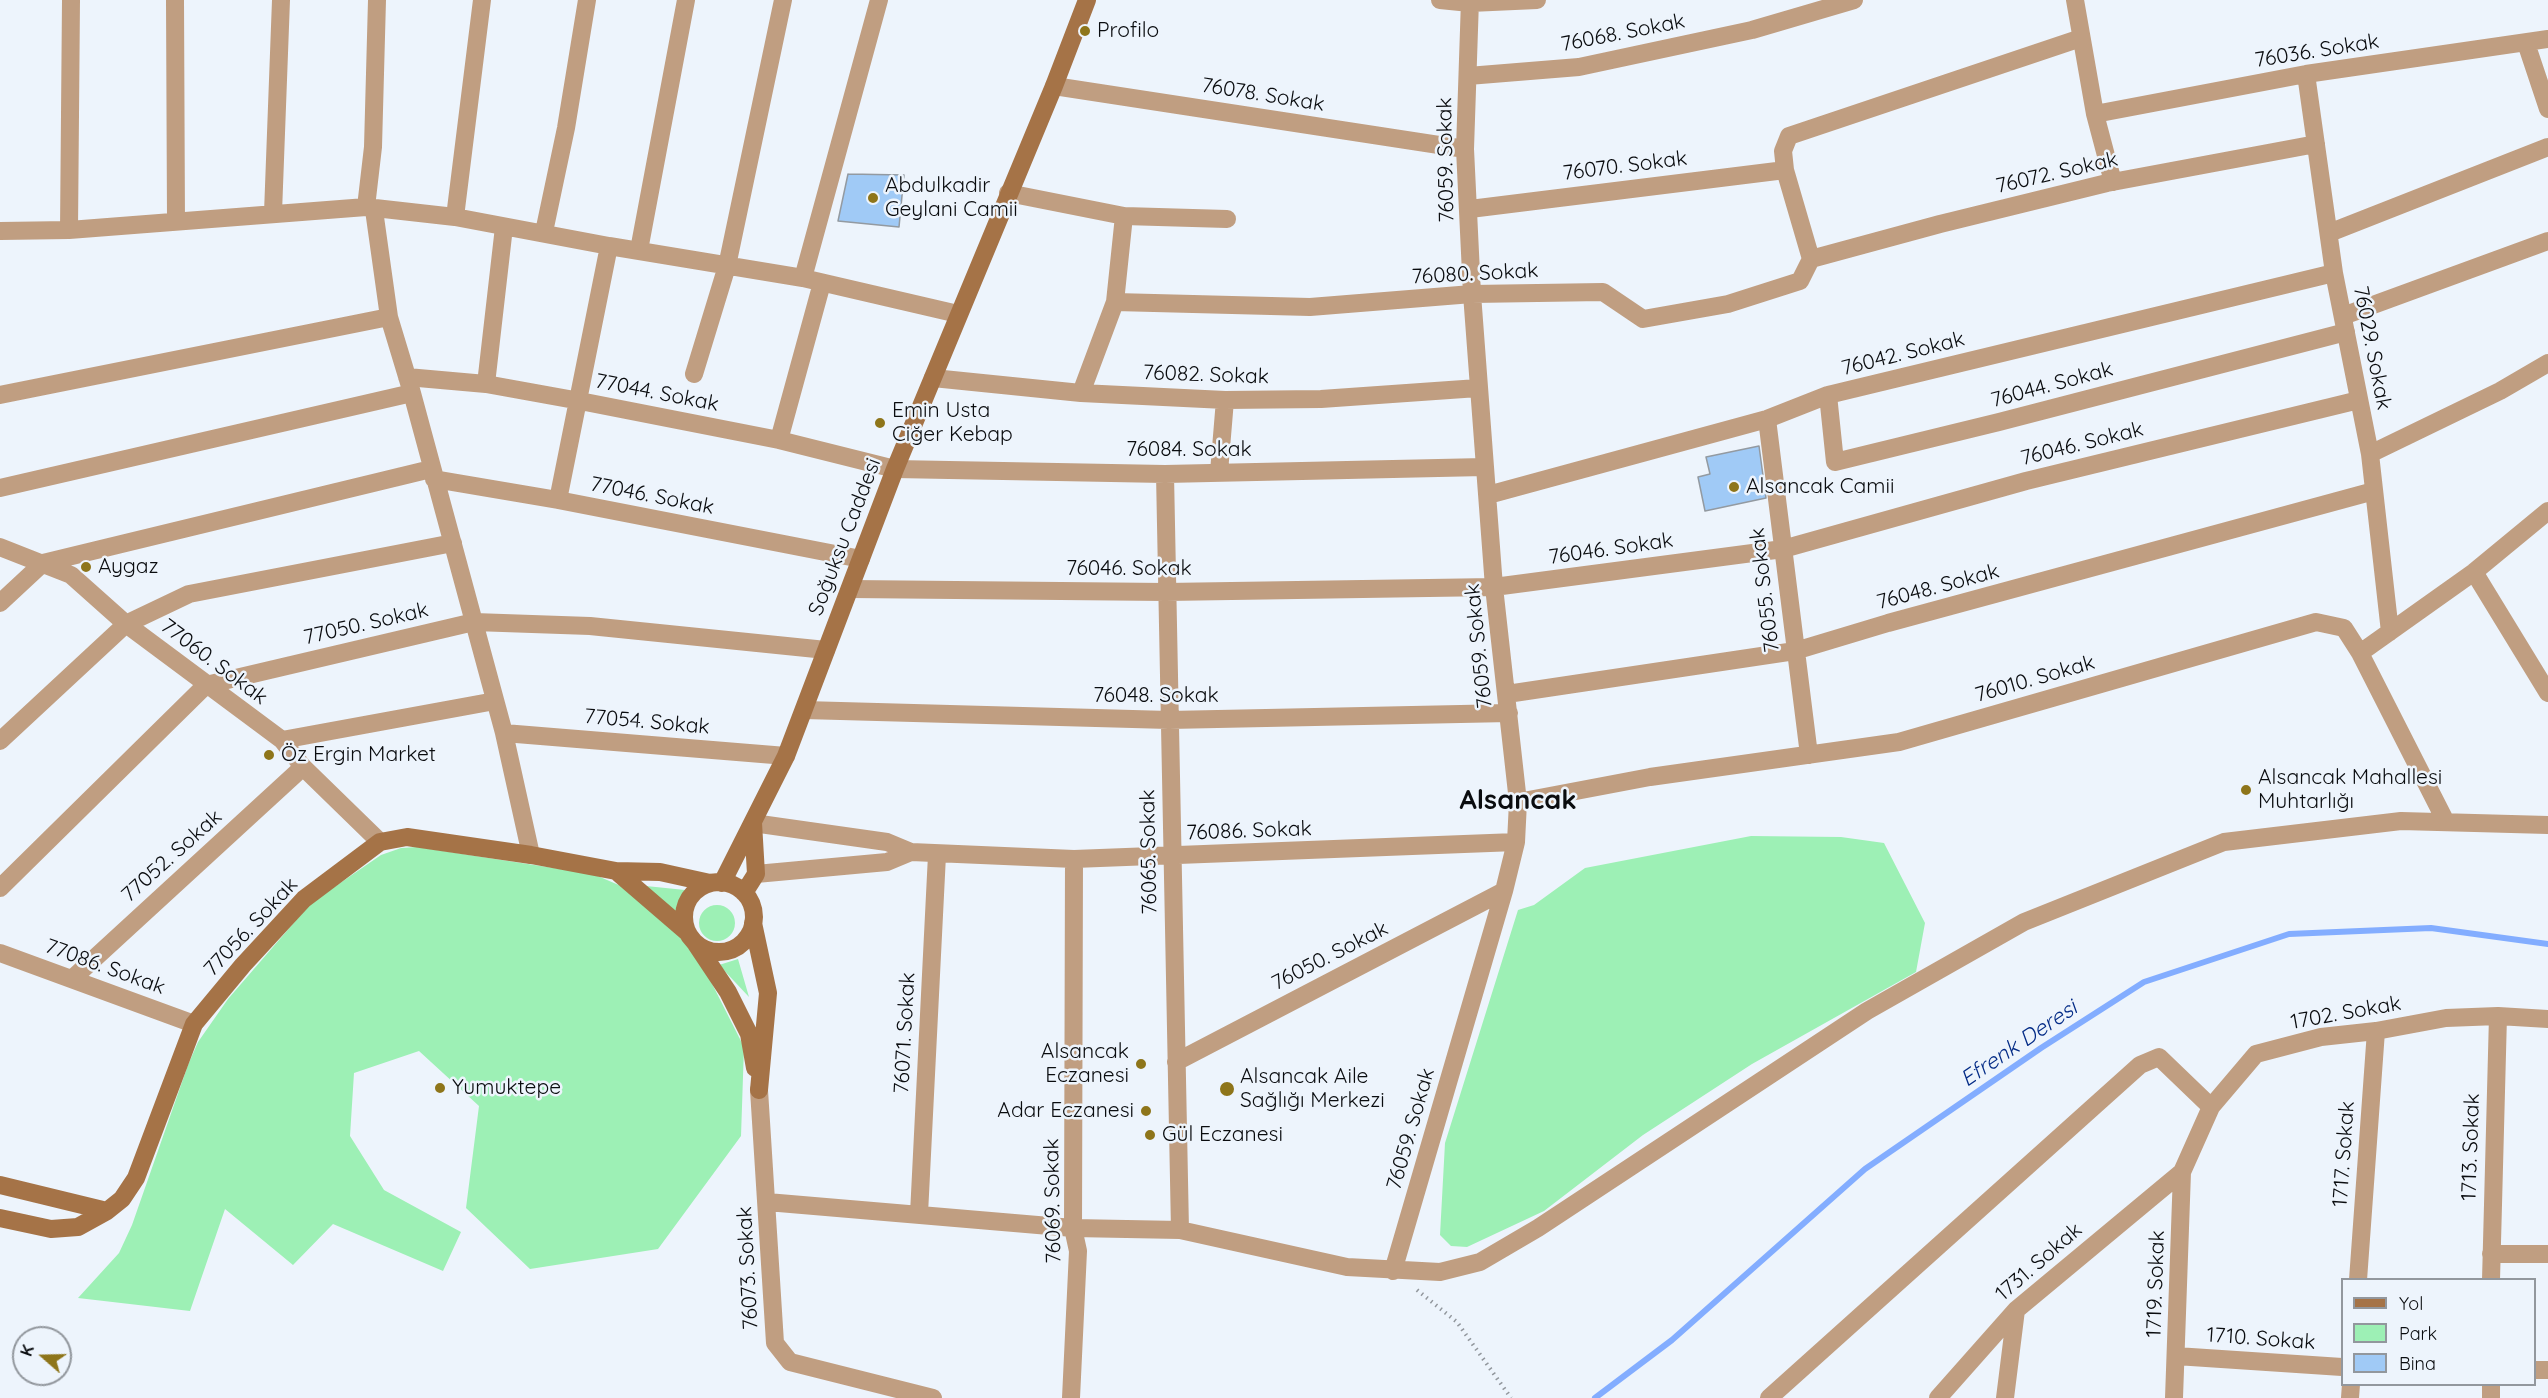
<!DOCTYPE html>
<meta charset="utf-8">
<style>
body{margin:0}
#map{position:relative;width:2548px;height:1398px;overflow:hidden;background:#edf4fc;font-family:Quicksand,sans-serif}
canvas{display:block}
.legend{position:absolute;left:2341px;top:1278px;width:195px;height:108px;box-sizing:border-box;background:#edf4fc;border:2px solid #92979d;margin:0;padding:8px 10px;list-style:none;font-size:18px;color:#0a0c0f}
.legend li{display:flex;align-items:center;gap:12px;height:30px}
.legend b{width:30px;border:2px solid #92979d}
.north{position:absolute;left:12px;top:1326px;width:60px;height:60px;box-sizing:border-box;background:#edf4fc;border:2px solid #92979d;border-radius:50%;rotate:290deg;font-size:16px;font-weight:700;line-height:24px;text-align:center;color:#0a0c0f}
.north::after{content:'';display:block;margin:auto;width:21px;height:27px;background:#8e751a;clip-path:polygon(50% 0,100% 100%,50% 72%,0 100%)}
</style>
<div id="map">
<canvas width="2548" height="1398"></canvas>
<ul class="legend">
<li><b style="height:8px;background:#a57347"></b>Yol</li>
<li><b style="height:16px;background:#9df0b5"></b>Park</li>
<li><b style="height:16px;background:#a0caf6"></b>Bina</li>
</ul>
<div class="north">K</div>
</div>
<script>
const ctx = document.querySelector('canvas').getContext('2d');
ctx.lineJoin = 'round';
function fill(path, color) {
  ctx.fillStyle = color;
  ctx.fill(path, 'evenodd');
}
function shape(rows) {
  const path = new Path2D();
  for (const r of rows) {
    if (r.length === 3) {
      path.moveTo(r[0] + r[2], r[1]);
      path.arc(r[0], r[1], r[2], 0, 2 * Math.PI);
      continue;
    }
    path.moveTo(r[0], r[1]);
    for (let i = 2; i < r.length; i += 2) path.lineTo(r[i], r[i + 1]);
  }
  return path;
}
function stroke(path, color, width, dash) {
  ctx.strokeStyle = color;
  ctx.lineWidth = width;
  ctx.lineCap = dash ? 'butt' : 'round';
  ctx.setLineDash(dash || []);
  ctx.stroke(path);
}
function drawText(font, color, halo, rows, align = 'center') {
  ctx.font = font + ' Quicksand,sans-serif';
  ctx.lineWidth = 5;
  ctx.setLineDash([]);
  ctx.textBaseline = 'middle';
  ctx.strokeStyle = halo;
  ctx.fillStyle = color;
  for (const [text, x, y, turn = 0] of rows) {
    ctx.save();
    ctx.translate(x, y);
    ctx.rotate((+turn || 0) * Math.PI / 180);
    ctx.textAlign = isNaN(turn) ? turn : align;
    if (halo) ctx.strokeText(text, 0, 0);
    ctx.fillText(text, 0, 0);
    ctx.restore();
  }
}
fill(shape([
 [1751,836,1841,837,1884,843,1925,923,1916,972,1752,1064,1643,1135,1544,1211,1467,1247,1451,1246,1440,1235,1445,1143,1518,910,1534,905,1585,868],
 [417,847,593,874,621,886,649,904,697,954,744,1047,741,1136,658,1249,530,1269,466,1208,479,1106,419,1051,354,1073,350,1136,384,1190,461,1232,443,1271,333,1224,293,1265,225,1209,190,1311,78,1298,119,1253,132,1225,188,1065,198,1042,228,999,311,903,381,855,401,848],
 [646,886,685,890,676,913],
 [717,923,18],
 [738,959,749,997,719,965]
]), '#9df0b5');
stroke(shape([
 [1595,1398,1672,1340,1865,1169,2041,1048,2144,982,2289,934,2431,928,2548,944]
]), '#83adff', 6);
const building = shape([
 [848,174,904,175,899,227,838,221,848,174],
 [1759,446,1766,498,1705,511,1698,477,1710,474,1706,457,1759,446]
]);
fill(building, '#a0caf6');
stroke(building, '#939aa1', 1.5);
stroke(shape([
 [1417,1290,1457,1322,1511,1398]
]), '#92979d', 4, [1.5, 4.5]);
stroke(shape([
 [175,0,176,221],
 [1440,0,1470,3,1537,0],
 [2075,0,2095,114,2113,182],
 [2526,43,2548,109],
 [2306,74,2334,273,2370,454,2390,632],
 [1468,76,1579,67,1752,30,1854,0],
 [1054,86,1465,149],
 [2095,114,2306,74,2548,39],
 [1008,193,1124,216,1227,219],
 [366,207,373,147,377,0],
 [1470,209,1785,170],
 [374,210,389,317,412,393,504,733,531,855],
 [273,213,281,0],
 [455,217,482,0],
 [69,230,71,0],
 [0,231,69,230,366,207,455,217,609,246,803,278,958,314],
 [544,232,566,128,587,0],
 [2329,233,2548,147],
 [639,250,686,0],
 [1811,259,1940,224,2107,183,2316,144],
 [1811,259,1785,170,1783,151,1789,136,2081,38],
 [803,278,879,0],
 [1115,302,1310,307,1472,294,1603,292,1643,319,1728,304,1800,281,1811,259],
 [2343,316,2548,241],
 [694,374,727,266,783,0],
 [407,377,486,384,580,401,779,440,895,469,1165,474,1484,467],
 [933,378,1081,393,1225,400,1321,399,1478,388],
 [486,384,504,227],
 [1081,393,1115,302,1124,216],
 [0,395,389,317],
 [1828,395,1835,462,1999,422,2346,332],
 [1767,419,1809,755],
 [779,440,822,283],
 [2370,454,2500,391,2548,363],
 [1219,472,1225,400],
 [1165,474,1180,1230],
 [434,479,558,500,861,559],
 [0,488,412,393],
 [1488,495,1767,419,1828,395,2334,273],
 [558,500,609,246],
 [0,547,71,575,126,624,282,740,303,767,380,842],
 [2474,572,2548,693],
 [850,589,1166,592,1494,587,1783,549,2026,481,2359,400],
 [0,603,43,563,431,469],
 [2360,653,2474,572,2548,511],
 [1507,694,1795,651,1888,623,2374,491],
 [804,710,1169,720,1509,713],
 [504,733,786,756],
 [282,740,495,701],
 [0,741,126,624,189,594,453,543],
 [1518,802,1650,777,1899,742,2316,622,2344,628,2360,653,2446,822],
 [753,823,887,842,911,852,1074,859,1516,842],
 [756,874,887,862,911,852],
 [0,888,206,685,474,622,590,626,826,650],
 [0,953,194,1024],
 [72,979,303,767],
 [1176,1062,1504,891],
 [759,1090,775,1343,790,1362,933,1398],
 [767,1202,1073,1228,1180,1230,1347,1267,1440,1272,1480,1262,1538,1228,1867,1011,2024,922,2224,842,2401,821,2548,825],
 [919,1214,937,855],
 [2491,1254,2548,1254],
 [1393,1271,1504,891,1516,842,1518,802,1494,587,1472,294,1465,149,1470,0],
 [2358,1280,2376,1031],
 [2491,1280,2498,1016],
 [2176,1356,2342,1367],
 [2534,1370,2548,1370],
 [2491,1384,2491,1398],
 [1071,1398,1078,1251,1073,1228,1074,859],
 [1769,1398,2140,1065,2159,1057,2211,1107],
 [1938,1398,2016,1310,2182,1172],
 [2005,1398,2016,1310],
 [2174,1398,2182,1172,2211,1107,2256,1054,2321,1037,2376,1031,2446,1018,2498,1016,2548,1019],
 [2350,1398,2351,1384]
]), '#c09e81', 18);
stroke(shape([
 [616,871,688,933],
 [719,917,35],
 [722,883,786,756,895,469,1054,86,1087,0],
 [744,893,756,874,753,823],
 [753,923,768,993,759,1090],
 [696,944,728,992,749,1034,755,1068],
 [0,1185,107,1211],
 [0,1218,51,1229,78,1227,107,1211,122,1199,136,1178,194,1024,243,965,304,899,380,842,407,837,531,855,616,871,660,872,710,883]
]), '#a57347', 18);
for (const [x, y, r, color] of [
 [1085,31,6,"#8e751a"],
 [873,198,6,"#8e751a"],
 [880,423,6,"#8e751a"],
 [1734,487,6,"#8e751a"],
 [86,567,6,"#8e751a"],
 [269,755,6,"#8e751a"],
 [2246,790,6,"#8e751a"],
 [1141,1064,6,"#8e751a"],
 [440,1088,6,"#8e751a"],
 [1227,1089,8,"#8e751a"],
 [1146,1111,6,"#8e751a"],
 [1150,1135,6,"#8e751a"]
]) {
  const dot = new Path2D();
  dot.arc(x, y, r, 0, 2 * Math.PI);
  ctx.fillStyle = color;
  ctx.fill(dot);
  stroke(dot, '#edf4fc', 2);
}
drawText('21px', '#0a0c0f', '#edf4fc', [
 ["Profilo",1097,31],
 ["Abdulkadir",885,186],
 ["Geylani Camii",885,210],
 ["Emin Usta",892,411],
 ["Ciğer Kebap",892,435],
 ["Alsancak Camii",1746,487],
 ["Aygaz",98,567],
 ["Öz Ergin Market",281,755],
 ["Alsancak Mahallesi",2258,778],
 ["Muhtarlığı",2258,802],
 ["Alsancak",1129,1052,"right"],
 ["Eczanesi",1129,1076,"right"],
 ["Alsancak Aile",1240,1077],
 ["Sağlığı Merkezi",1240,1101],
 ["Yumuktepe",452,1088],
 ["Adar Eczanesi",1134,1111,"right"],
 ["Gül Eczanesi",1162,1135]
], 'left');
drawText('21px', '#0a0c0f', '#edf4fc', [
 ["76068. Sokak",1623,33,-11],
 ["76036. Sokak",2317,51,-9],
 ["76078. Sokak",1263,95,9],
 ["76059. Sokak",1446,160,-91],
 ["76070. Sokak",1625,166,-7],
 ["76072. Sokak",2057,173,-13],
 ["76080. Sokak",1475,274,-3],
 ["76029. Sokak",2372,348,79],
 ["76042. Sokak",1903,354,-14],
 ["76082. Sokak",1206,375,2],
 ["76044. Sokak",2052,385,-15],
 ["77044. Sokak",657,393,11],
 ["76046. Sokak",2082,444,-14],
 ["76084. Sokak",1189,450],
 ["77046. Sokak",652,496,11],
 ["Soğuksu Caddesi",845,537,-69],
 ["76046. Sokak",1611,549,-8],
 ["76046. Sokak",1129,569],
 ["76048. Sokak",1938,587,-15],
 ["76055. Sokak",1765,590,-97],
 ["77050. Sokak",366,624,-13],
 ["76059. Sokak",1479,646,-96],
 ["77060. Sokak",214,662,37],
 ["76010. Sokak",2035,679,-16],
 ["76048. Sokak",1156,696],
 ["77054. Sokak",647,722,5],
 ["76086. Sokak",1249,831,-2],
 ["76065. Sokak",1149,852,-91],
 ["77052. Sokak",172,856,-42],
 ["77056. Sokak",251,927,-47],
 ["76050. Sokak",1330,956,-27],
 ["77086. Sokak",105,967,20],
 ["1702. Sokak",2346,1013,-10],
 ["76071. Sokak",905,1033,-87],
 ["76059. Sokak",1411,1129,-74],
 ["1713. Sokak",2471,1147,-88],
 ["1717. Sokak",2344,1154,-86],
 ["76069. Sokak",1053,1201,-91],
 ["1731. Sokak",2039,1262,-41],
 ["76073. Sokak",748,1268,-93],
 ["1719. Sokak",2156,1284,-88],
 ["1710. Sokak",2261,1339,4]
]);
drawText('italic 22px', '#032b86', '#edf4fc', [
 ["Efrenk Deresi",2019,1044,-34]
]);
drawText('bold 27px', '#0a0c0f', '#edf4fc', [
 ["Alsancak",1518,801]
]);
</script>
